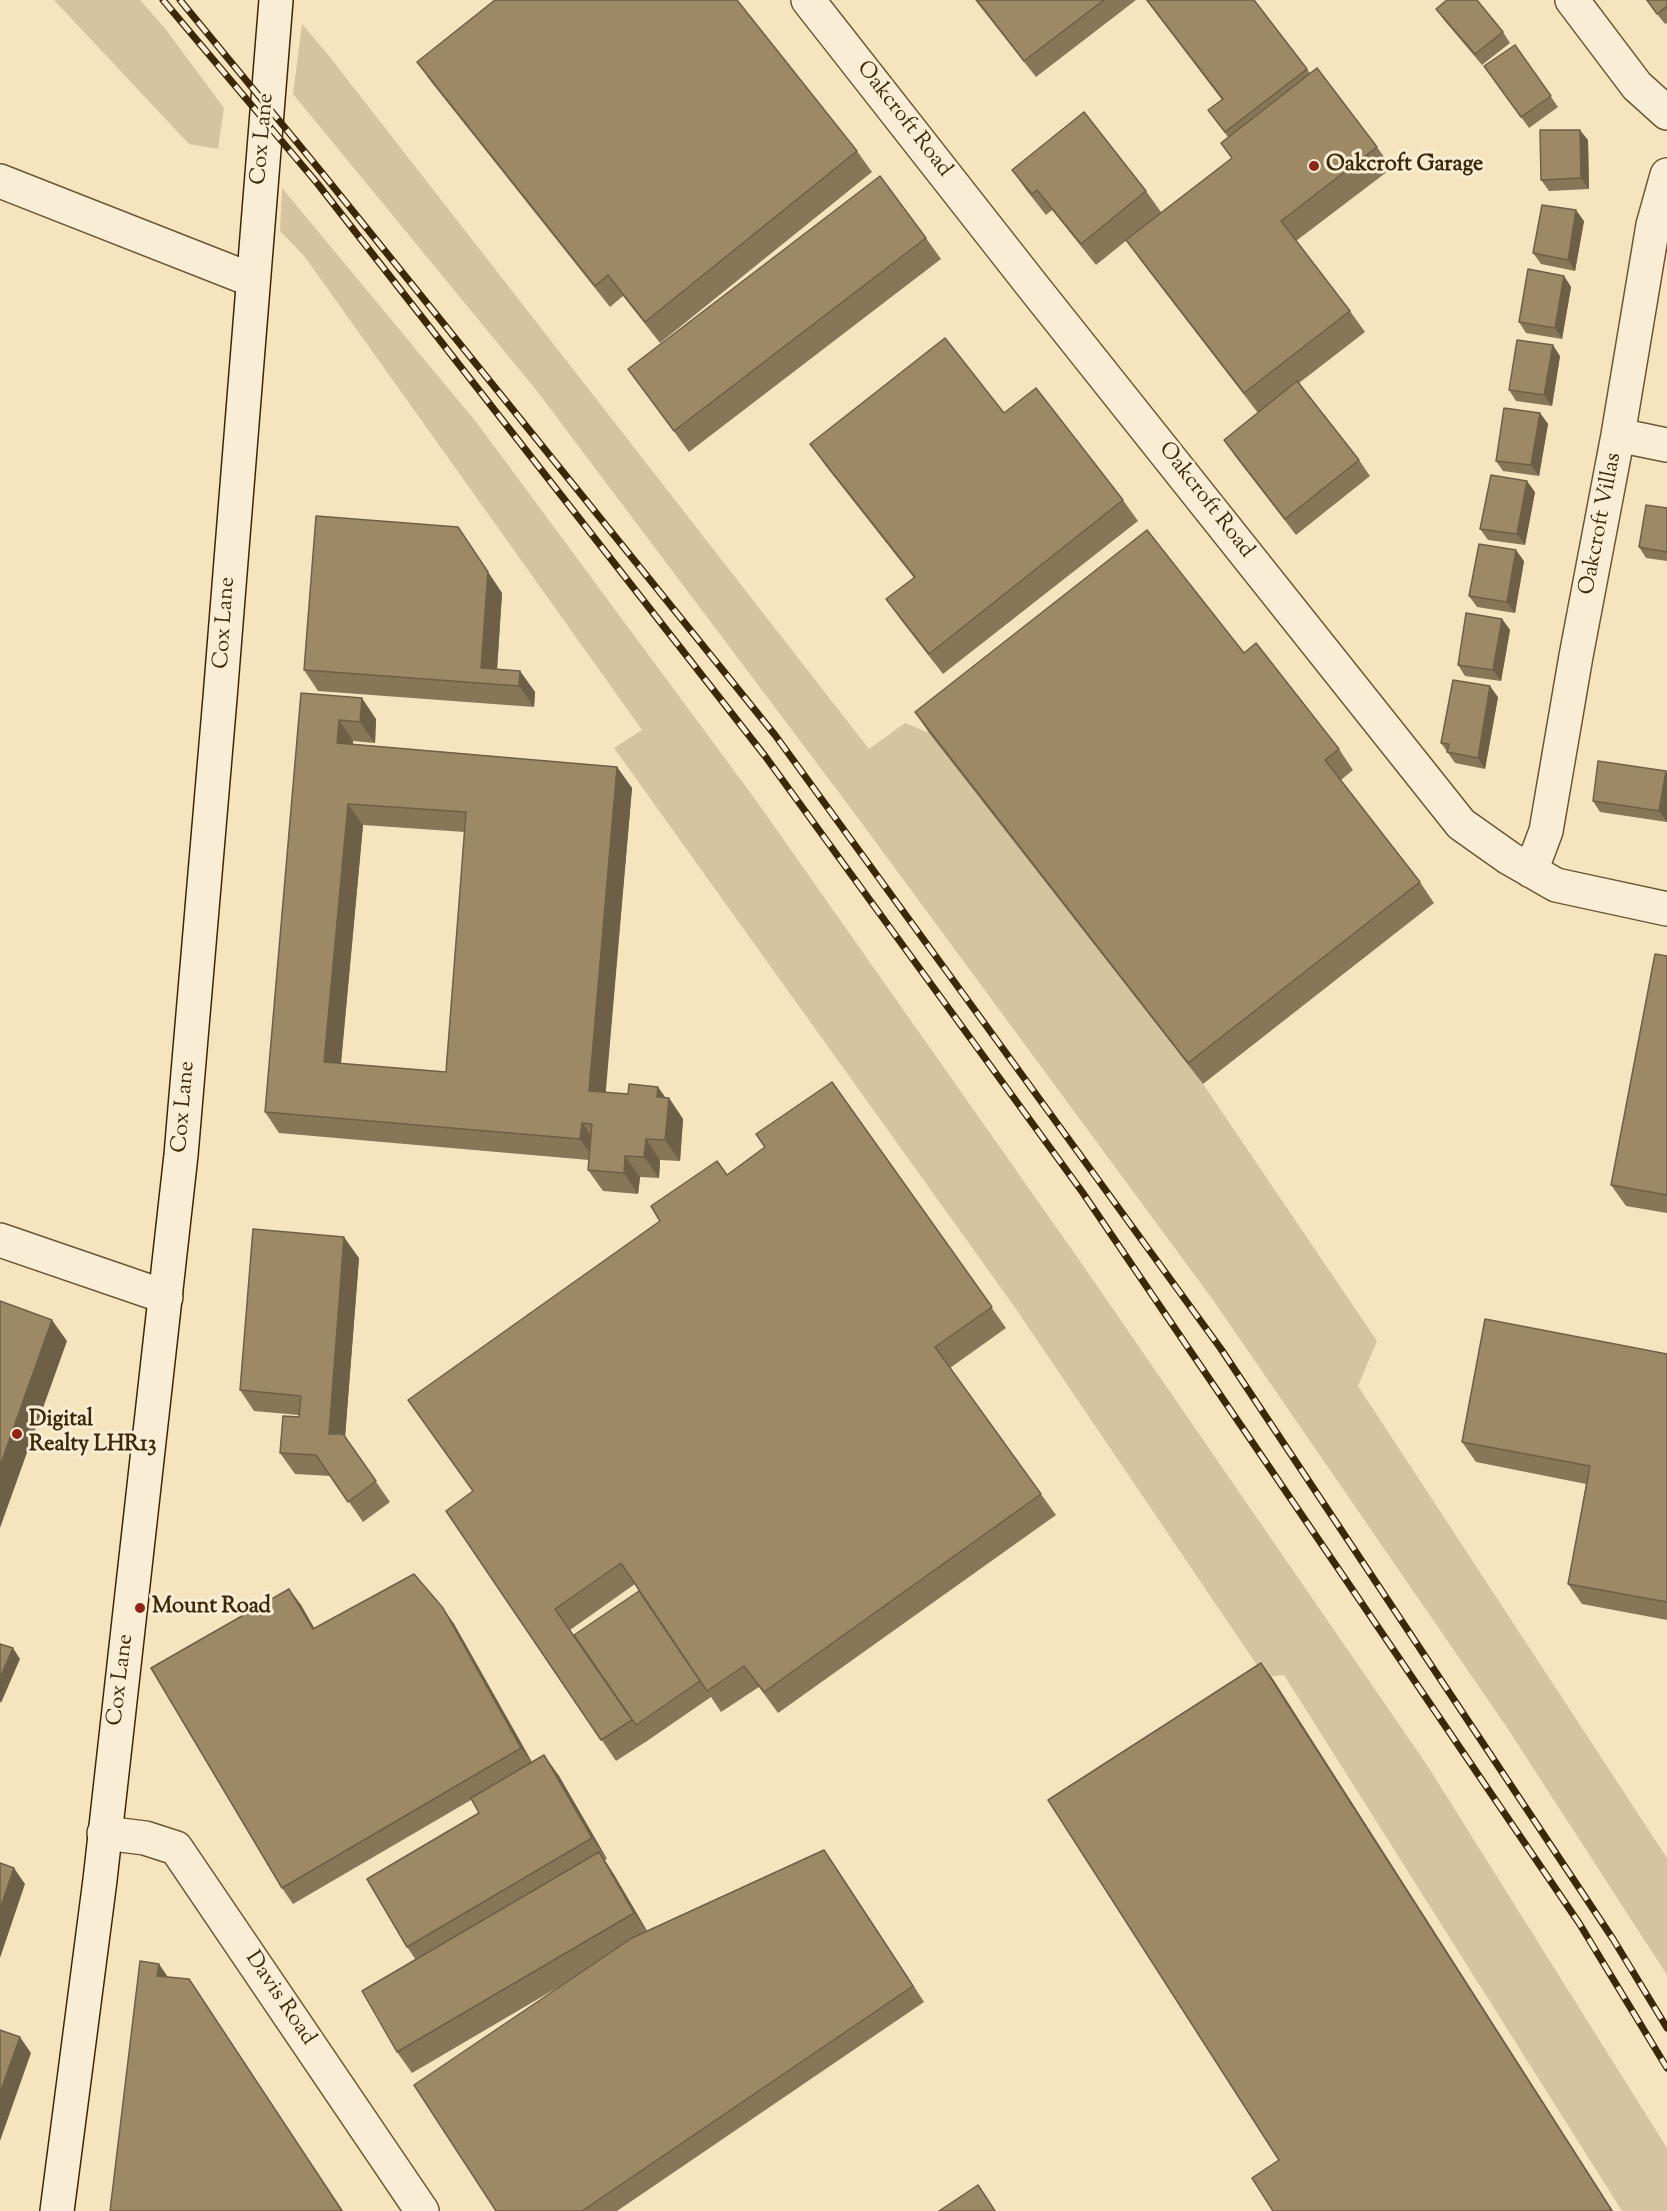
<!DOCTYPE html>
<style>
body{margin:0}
canvas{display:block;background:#f6e4bf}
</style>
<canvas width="1667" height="2211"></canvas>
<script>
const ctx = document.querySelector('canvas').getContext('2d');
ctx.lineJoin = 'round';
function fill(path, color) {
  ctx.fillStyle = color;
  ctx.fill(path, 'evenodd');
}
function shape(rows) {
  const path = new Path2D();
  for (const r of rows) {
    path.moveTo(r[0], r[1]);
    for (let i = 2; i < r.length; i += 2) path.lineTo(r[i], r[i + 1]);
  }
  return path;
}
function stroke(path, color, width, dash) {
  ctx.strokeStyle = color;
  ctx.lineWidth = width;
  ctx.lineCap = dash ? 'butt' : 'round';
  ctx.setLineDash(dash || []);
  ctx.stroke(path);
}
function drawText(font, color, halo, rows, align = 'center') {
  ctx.font = font + ' "Sorts Mill Goudy",serif';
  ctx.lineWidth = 6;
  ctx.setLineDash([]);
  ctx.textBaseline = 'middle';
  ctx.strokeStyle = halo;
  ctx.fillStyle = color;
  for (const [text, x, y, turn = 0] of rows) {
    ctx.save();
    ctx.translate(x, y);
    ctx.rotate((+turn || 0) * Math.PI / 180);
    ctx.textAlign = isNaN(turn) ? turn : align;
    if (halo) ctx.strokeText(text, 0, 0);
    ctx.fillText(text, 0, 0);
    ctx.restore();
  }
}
fill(shape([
 [54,0,140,0,164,27,224,108,218,149,189,144],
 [302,24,329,56,869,749,905,723,929,733,1203,1084,1377,1341,1358,1386,1667,1858,1667,1975,1506,1726,1213,1300,855,814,537,391,293,94],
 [282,188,477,423,755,799,1082,1264,1427,1765,1667,2148,1667,2211,1622,2211,1284,1675,1265,1677,1016,1309,614,748,642,730,305,257,280,231]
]), '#d6c4a0');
const street = shape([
 [808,0,1031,284,1461,824,1509,858,1556,885,1667,909],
 [1572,0,1637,86,1667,113],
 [0,181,252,280],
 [1618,435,1667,445],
 [1531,871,1546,831,1576,656,1618,435,1653,225,1667,175],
 [0,1240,166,1297],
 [104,1833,145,1838,176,1848,422,2211]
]);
const secondary = shape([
 [57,2211,100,1880,181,1155,220,698,276,0]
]);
stroke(street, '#6a5634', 36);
stroke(secondary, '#3c2706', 36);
stroke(street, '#f9edd5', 33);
stroke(secondary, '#f9edd5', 33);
const rail = shape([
 [163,0,317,183,765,756,1083,1193,1579,1923,1667,2068],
 [180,0,323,174,775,735,1221,1349,1613,1939,1667,2028]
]);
stroke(rail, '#3c2706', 7);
stroke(rail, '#f9edd5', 4.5, [14]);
fill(shape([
 [975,0,1136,0,1036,77],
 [1146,0,1254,0,1310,73,1377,147,1392,168,1296,241,1350,311,1365,332,1299,383,1359,460,1370,476,1296,535,1235,456,1224,440,1258,413,1141,261,1127,240,1096,265,1052,210,1046,215,1027,191,1012,170,1146,191,1161,212,1232,158,1221,143,1228,137,1208,110,1222,100],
 [1646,0,1667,0,1667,23,1665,24],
 [1436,9,1503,32,1510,43,1482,65,1444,20],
 [1515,45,1558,107,1529,128,1484,66],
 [417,62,857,151,872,172,660,343,623,296,610,307,432,83],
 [1588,140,1589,189,1549,191,1541,180],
 [1584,221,1575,271,1541,264,1533,253],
 [926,238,941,259,689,452,628,369],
 [1564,276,1571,287,1562,339,1526,333,1519,322],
 [1560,356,1552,406,1516,401,1509,390],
 [1004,413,1123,500,1138,521,943,674,901,620,886,599,914,578,825,465,810,444],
 [1540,413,1548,424,1539,476,1503,471,1496,461],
 [1535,492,1525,545,1488,540,1480,529],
 [1667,508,1667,561,1646,558,1639,547],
 [472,548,502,593,497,669,520,671,535,692,534,707,318,691,304,670],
 [1524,561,1515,613,1477,607,1469,596],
 [1502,619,1510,630,1501,681,1465,676,1458,665],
 [1244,653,1339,749,1353,770,1341,780,1420,882,1434,903,1203,1084,929,733,915,712],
 [301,693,376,719,375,743,353,741,353,744,617,767,632,788,605,1092,669,1098,683,1119,680,1161,660,1160,659,1178,640,1177,638,1194,603,1191,588,1170,589,1160,279,1133,265,1112],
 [363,825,465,832,446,1072,341,1064],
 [1498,697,1485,769,1455,763,1441,743],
 [1666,771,1667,822,1600,812,1593,801],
 [1667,956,1667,1213,1626,1206,1611,1185],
 [832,1082,1006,1328,950,1368,1056,1515,778,1713,759,1687,721,1712,711,1697,647,1741,616,1761,446,1511,473,1492,660,1221,717,1161,727,1175,765,1147],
 [635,1584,639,1591,602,1677,570,1630],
 [359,1258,345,1437,390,1502,363,1522,331,1476,295,1474,280,1453,299,1415,254,1411,240,1390],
 [1667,1354,1667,1620,1582,1604,1568,1584,1586,1484,1476,1462,1462,1442],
 [289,1589,301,1605,314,1628,443,1608,454,1624,532,1762,544,1755,559,1776,607,1859,605,1860,613,1873,647,1931,835,1866,924,2002,617,2211,496,2211,567,1982,412,2073,397,2052,416,1960,407,1947,479,1813,471,1800,293,1904,282,1888]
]), '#877658');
fill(shape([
 [1580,130,1588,140,1589,189,1581,178],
 [1576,210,1584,221,1575,271,1568,260],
 [1564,276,1571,287,1562,339,1555,328],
 [1553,345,1560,356,1552,406,1544,395],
 [1540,413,1548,424,1539,476,1531,465],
 [1527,481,1535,492,1525,545,1517,534],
 [458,527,502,593,496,685,481,668],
 [1516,550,1524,561,1515,613,1507,602],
 [1502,619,1510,630,1501,681,1493,670],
 [520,671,535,692,534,707,519,686],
 [1490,686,1498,697,1485,769,1478,758],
 [362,698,376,719,375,743,360,722],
 [339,720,353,741,352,764,337,743],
 [617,767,632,788,604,1112,589,1091],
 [1666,771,1667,772,1667,822,1659,811],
 [348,804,363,825,339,1083,324,1062],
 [658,1087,668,1101,669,1098,683,1119,680,1161,665,1140,657,1097],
 [582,1123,597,1144,595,1160,580,1139],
 [646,1139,660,1160,659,1178,644,1157],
 [625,1156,640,1177,638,1194,624,1173],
 [344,1237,359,1258,345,1437,390,1502,345,1437,329,1434],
 [52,1320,67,1341,0,1528,0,1466],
 [289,1589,301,1605,324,1645,313,1629],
 [443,1608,454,1624,533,1764,521,1748],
 [13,1648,20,1659,1,1703,0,1701,0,1678],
 [1261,1663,1273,1679,1613,2211,1612,2211],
 [544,1755,559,1776,607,1859,592,1838],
 [824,1850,835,1866,924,2002,913,1986],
 [599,1852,613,1873,649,1934,634,1913],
 [14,1868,25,1884,0,1958,0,1909],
 [159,1964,170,1980,157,1976],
 [189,1979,200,1996,343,2211,342,2211],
 [20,2037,31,2053,0,2141,0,2093]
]), '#6e6047');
const building = shape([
 [495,0,737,0,857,151,645,322,608,275,595,286,417,62,495,0],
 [977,0,1104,0,1024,61,977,0],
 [1147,0,1254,0,1307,69,1225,132,1208,110,1223,99,1147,0],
 [1447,0,1477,0,1503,32,1475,54,1436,9,1447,0],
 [1647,0,1667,0,1667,6,1657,14,1647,0],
 [1515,45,1551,96,1521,117,1484,66,1515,45],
 [1317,68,1377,147,1281,221,1350,311,1244,393,1126,240,1232,158,1221,143,1317,68],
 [1084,112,1146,191,1081,244,1037,190,1032,194,1012,170,1084,112],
 [1540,130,1580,130,1581,178,1541,180,1540,130],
 [880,176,926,238,674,431,628,369,880,176],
 [1542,205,1576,210,1568,260,1533,253,1542,205],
 [1528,269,1564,276,1555,328,1519,322,1528,269],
 [945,338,1004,413,1036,388,1123,500,929,654,886,599,915,577,810,444,945,338],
 [1517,340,1553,345,1544,395,1509,390,1517,340],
 [1297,381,1359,460,1285,519,1224,440,1297,381],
 [1504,408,1540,413,1531,465,1496,461,1504,408],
 [1491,475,1527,481,1517,534,1480,529,1491,475],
 [1646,505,1667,508,1667,552,1639,547,1646,505],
 [316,516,458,527,488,572,481,668,520,671,519,686,304,670,316,516],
 [1147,530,1244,653,1256,643,1339,749,1325,760,1420,882,1188,1063,915,712,1147,530],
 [1479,544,1516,550,1507,602,1469,596,1479,544],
 [1466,613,1502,619,1493,670,1458,665,1466,613],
 [1453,680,1490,686,1478,758,1447,752,1449,744,1441,743,1453,680],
 [301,693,362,698,360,722,339,720,337,743,617,767,589,1091,628,1094,629,1084,658,1087,657,1097,669,1098,665,1140,646,1139,644,1157,625,1156,624,1173,588,1170,592,1124,582,1123,580,1139,265,1112,301,693],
 [348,804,466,812,446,1072,324,1062,348,804],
 [1598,761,1666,771,1659,811,1593,801,1598,761],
 [1655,954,1667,956,1667,1195,1611,1185,1655,954],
 [832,1082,992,1307,935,1347,1041,1494,764,1692,744,1666,707,1691,621,1563,555,1609,632,1720,601,1740,446,1511,473,1491,408,1400,660,1221,651,1206,717,1161,727,1175,765,1147,756,1134,832,1082],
 [253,1229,344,1237,329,1434,343,1434,376,1481,348,1502,316,1455,280,1453,283,1416,299,1417,301,1396,240,1390,253,1229],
 [0,1301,52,1320,0,1466,0,1301],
 [1485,1319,1667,1354,1667,1602,1568,1584,1590,1466,1462,1442,1485,1319],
 [414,1574,443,1608,521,1748,282,1888,151,1668,289,1589,313,1629,414,1574],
 [639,1591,700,1681,636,1725,574,1635,639,1591],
 [0,1644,13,1648,0,1678,0,1644],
 [1261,1663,1612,2211,1273,2211,1252,2178,1279,2160,1048,1800,1261,1663],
 [544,1755,592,1838,407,1947,367,1879,479,1813,471,1798,544,1755],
 [824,1850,913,1986,582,2211,496,2211,414,2085,632,1938,824,1850],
 [599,1852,634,1913,397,2052,362,1991,599,1852],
 [0,1863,14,1868,0,1909,0,1863],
 [140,1961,159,1964,157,1976,189,1979,342,2211,110,2211,140,1961],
 [0,2030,20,2037,0,2093,0,2030],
 [978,2185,995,2211,939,2211,978,2185]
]);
fill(building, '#9d8966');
stroke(building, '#6e6047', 1.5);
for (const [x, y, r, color] of [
 [1314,166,6,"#8f2418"],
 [17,1434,6,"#8f2418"],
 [140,1608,6,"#8f2418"]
]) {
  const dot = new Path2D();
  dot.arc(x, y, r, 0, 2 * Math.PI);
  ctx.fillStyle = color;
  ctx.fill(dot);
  stroke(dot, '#f9edd5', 2);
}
drawText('22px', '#3c2706', '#f9edd5', [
 ["Oakcroft Road",903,120,52],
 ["Cox Lane",264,139,-85],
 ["Oakcroft Road",1205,501,52],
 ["Oakcroft Villas",1602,524,-79],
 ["Cox Lane",226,623,-86],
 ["Cox Lane",185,1107,-85],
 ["Cox Lane",122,1680,-83],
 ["Davis Road",279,1999,56]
]);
drawText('bold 22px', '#3c2706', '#f9edd5', [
 ["Oakcroft Garage",1326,166],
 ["Digital",29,1421],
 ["Realty LHR13",29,1446],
 ["Mount Road",152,1608]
], 'left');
</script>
